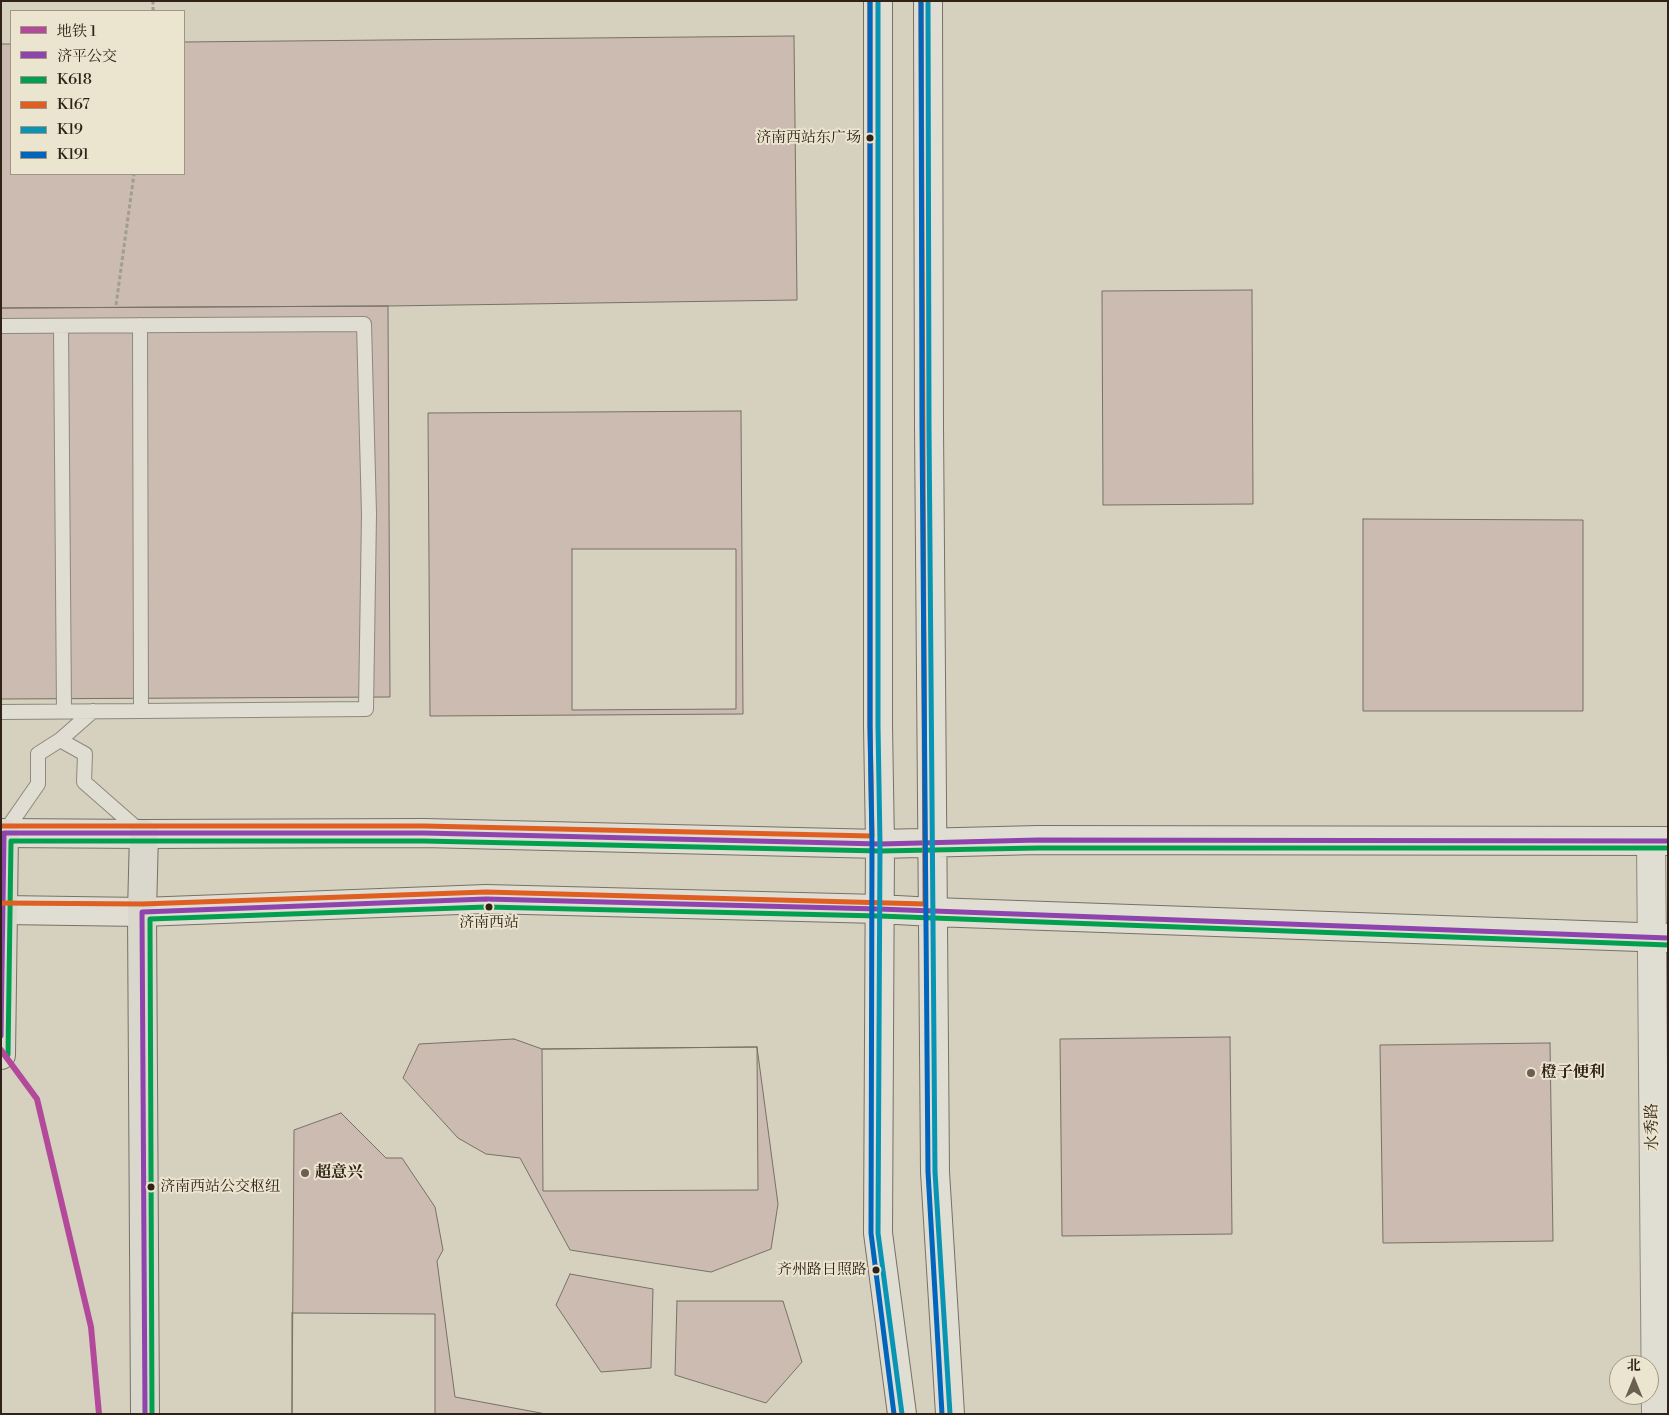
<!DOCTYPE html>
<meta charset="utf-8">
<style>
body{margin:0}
#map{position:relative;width:1669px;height:1415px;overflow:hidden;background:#d6d0be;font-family:"Libre Bodoni","Noto Serif SC",serif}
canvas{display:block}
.frame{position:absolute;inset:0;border:2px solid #312218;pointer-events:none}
.legend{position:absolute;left:10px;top:10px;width:175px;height:165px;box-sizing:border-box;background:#ebe4ce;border:1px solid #a19685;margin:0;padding:6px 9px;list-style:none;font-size:15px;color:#312218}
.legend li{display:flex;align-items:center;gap:10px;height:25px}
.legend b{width:25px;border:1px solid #a19685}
.north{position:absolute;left:1609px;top:1355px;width:50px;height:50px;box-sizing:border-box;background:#ebe4ce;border:1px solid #a19685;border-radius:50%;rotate:0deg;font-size:14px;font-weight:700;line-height:20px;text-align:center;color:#312218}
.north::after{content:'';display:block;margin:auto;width:18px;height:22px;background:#6b5f52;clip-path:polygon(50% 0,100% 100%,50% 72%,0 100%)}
</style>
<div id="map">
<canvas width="1669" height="1415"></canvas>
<div class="frame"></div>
<ul class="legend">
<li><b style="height:6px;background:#b3499b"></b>地铁 1</li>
<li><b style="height:6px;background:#8e44ad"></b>济平公交</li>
<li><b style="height:6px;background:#029f4e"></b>K618</li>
<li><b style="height:6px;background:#df5e21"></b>K167</li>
<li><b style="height:6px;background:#0795b3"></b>K19</li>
<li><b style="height:6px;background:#0065bd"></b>K191</li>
</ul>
<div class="north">北</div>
</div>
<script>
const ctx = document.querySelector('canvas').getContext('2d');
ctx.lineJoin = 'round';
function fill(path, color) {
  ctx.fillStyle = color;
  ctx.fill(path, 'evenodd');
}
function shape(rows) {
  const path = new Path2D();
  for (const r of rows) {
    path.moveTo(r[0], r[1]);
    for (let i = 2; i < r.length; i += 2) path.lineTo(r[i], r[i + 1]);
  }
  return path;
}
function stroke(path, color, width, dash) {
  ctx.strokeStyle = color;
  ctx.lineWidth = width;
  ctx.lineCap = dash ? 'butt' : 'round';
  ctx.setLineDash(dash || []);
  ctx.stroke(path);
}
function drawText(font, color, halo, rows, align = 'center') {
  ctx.font = font + ' "Libre Bodoni","Noto Serif SC",serif';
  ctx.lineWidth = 4;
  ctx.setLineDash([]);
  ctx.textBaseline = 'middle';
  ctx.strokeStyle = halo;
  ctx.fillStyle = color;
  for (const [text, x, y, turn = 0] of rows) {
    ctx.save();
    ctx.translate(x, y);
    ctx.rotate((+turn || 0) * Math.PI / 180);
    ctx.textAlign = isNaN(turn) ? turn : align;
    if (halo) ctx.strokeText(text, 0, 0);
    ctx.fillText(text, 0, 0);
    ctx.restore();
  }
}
const building = shape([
 [794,36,797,300,388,306,1,308,1,44,11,44,11,174,184,174,184,42,794,36],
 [1252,290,1253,504,1103,505,1102,291,1252,290],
 [388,306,390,697,1,699,1,308,388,306],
 [741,411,743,714,430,716,428,413,741,411],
 [1363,519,1583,520,1583,711,1363,711,1363,519],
 [572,549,736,549,736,709,572,710,572,549],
 [1230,1037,1232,1234,1062,1236,1060,1039,1230,1037],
 [514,1039,542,1049,757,1047,778,1204,771,1249,711,1272,570,1250,520,1158,486,1154,458,1138,403,1078,419,1044,514,1039],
 [1550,1043,1553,1241,1383,1243,1380,1045,1550,1043],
 [757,1047,758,1190,543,1191,542,1049,757,1047],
 [341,1113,386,1158,402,1158,435,1207,443,1250,437,1261,455,1397,546,1414,292,1414,294,1130,341,1113],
 [570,1274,653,1289,651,1368,601,1372,556,1305,570,1274],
 [677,1301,783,1301,802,1362,766,1403,675,1375,677,1301],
 [292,1313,435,1314,435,1414,292,1414,292,1313]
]);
fill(building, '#cbbbb1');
stroke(building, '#777167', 1);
const service = shape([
 [1,326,364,324,369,514,366,709,141,711],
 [61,326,64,711],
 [1,712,141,711,140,325],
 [60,740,85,754,84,782,141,832],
 [4,833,38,784,38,754,60,740,93,711]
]);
const tertiary = shape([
 [1651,841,1656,1414]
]);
const secondary = shape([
 [878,1,878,726,880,844,878,1233,902,1414],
 [928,1,929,427,935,1172,950,1414],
 [4,833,144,834,424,833,880,844,1038,840,1668,841],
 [4,910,142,912,486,899,879,909,933,912,1668,938]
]);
const primary = shape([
 [144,834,142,912,145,1414],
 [1,1055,4,833]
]);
stroke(service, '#8e887e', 16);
stroke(tertiary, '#8e887e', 30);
stroke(secondary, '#777167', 30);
stroke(primary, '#777167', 30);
stroke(shape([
 [153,11,153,1],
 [116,305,134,174]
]), '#a19d95', 3, [4, 2.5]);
stroke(service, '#e0ddd3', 14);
stroke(tertiary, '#e0ddd3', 28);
stroke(secondary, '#e0ddd3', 28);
stroke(primary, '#dad7cc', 28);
stroke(shape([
 [1,1036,4,833,424,833,880,844,1038,840,1668,841],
 [145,1414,142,912,486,899,879,909,1668,938]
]), '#8e44ad', 5);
stroke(shape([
 [8,1055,11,841,424,841,880,851,1038,848,1668,848],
 [152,1414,150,919,486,907,879,916,1668,945]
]), '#029f4e', 5);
stroke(shape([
 [1,826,424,826,872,836,870,726,870,1],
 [1,903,142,904,486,892,925,904,921,1]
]), '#df5e21', 5);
stroke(shape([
 [878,1,878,726,880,844,878,1233,902,1414],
 [928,1,929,427,935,1172,950,1414]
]), '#0795b3', 5);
stroke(shape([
 [870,1,870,726,872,844,871,1233,894,1414],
 [921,1,922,427,928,1172,942,1414]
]), '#0065bd', 5);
stroke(shape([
 [1,1050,37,1099,91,1327,99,1414]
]), '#b3499b', 6);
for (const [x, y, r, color] of [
 [870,138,4.5,"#312218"],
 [489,907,4.5,"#312218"],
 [1531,1073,5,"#6b5f52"],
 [305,1173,5,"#6b5f52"],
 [151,1187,4.5,"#312218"],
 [876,1270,4.5,"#312218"]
]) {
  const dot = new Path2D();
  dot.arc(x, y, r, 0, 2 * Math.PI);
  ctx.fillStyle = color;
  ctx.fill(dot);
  stroke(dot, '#ebe4ce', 2);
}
drawText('15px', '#312218', '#ebe4ce', [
 ["济南西站东广场",861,138],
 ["济南西站",489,923,"center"],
 ["济南西站公交枢纽",160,1187,"left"],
 ["齐州路日照路",867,1270]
], 'right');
drawText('bold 16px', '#312218', '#ebe4ce', [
 ["橙子便利",1541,1073],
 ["超意兴",315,1173]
], 'left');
drawText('16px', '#312218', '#ebe4ce', [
 ["水秀路",1653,1127,-91]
]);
</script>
